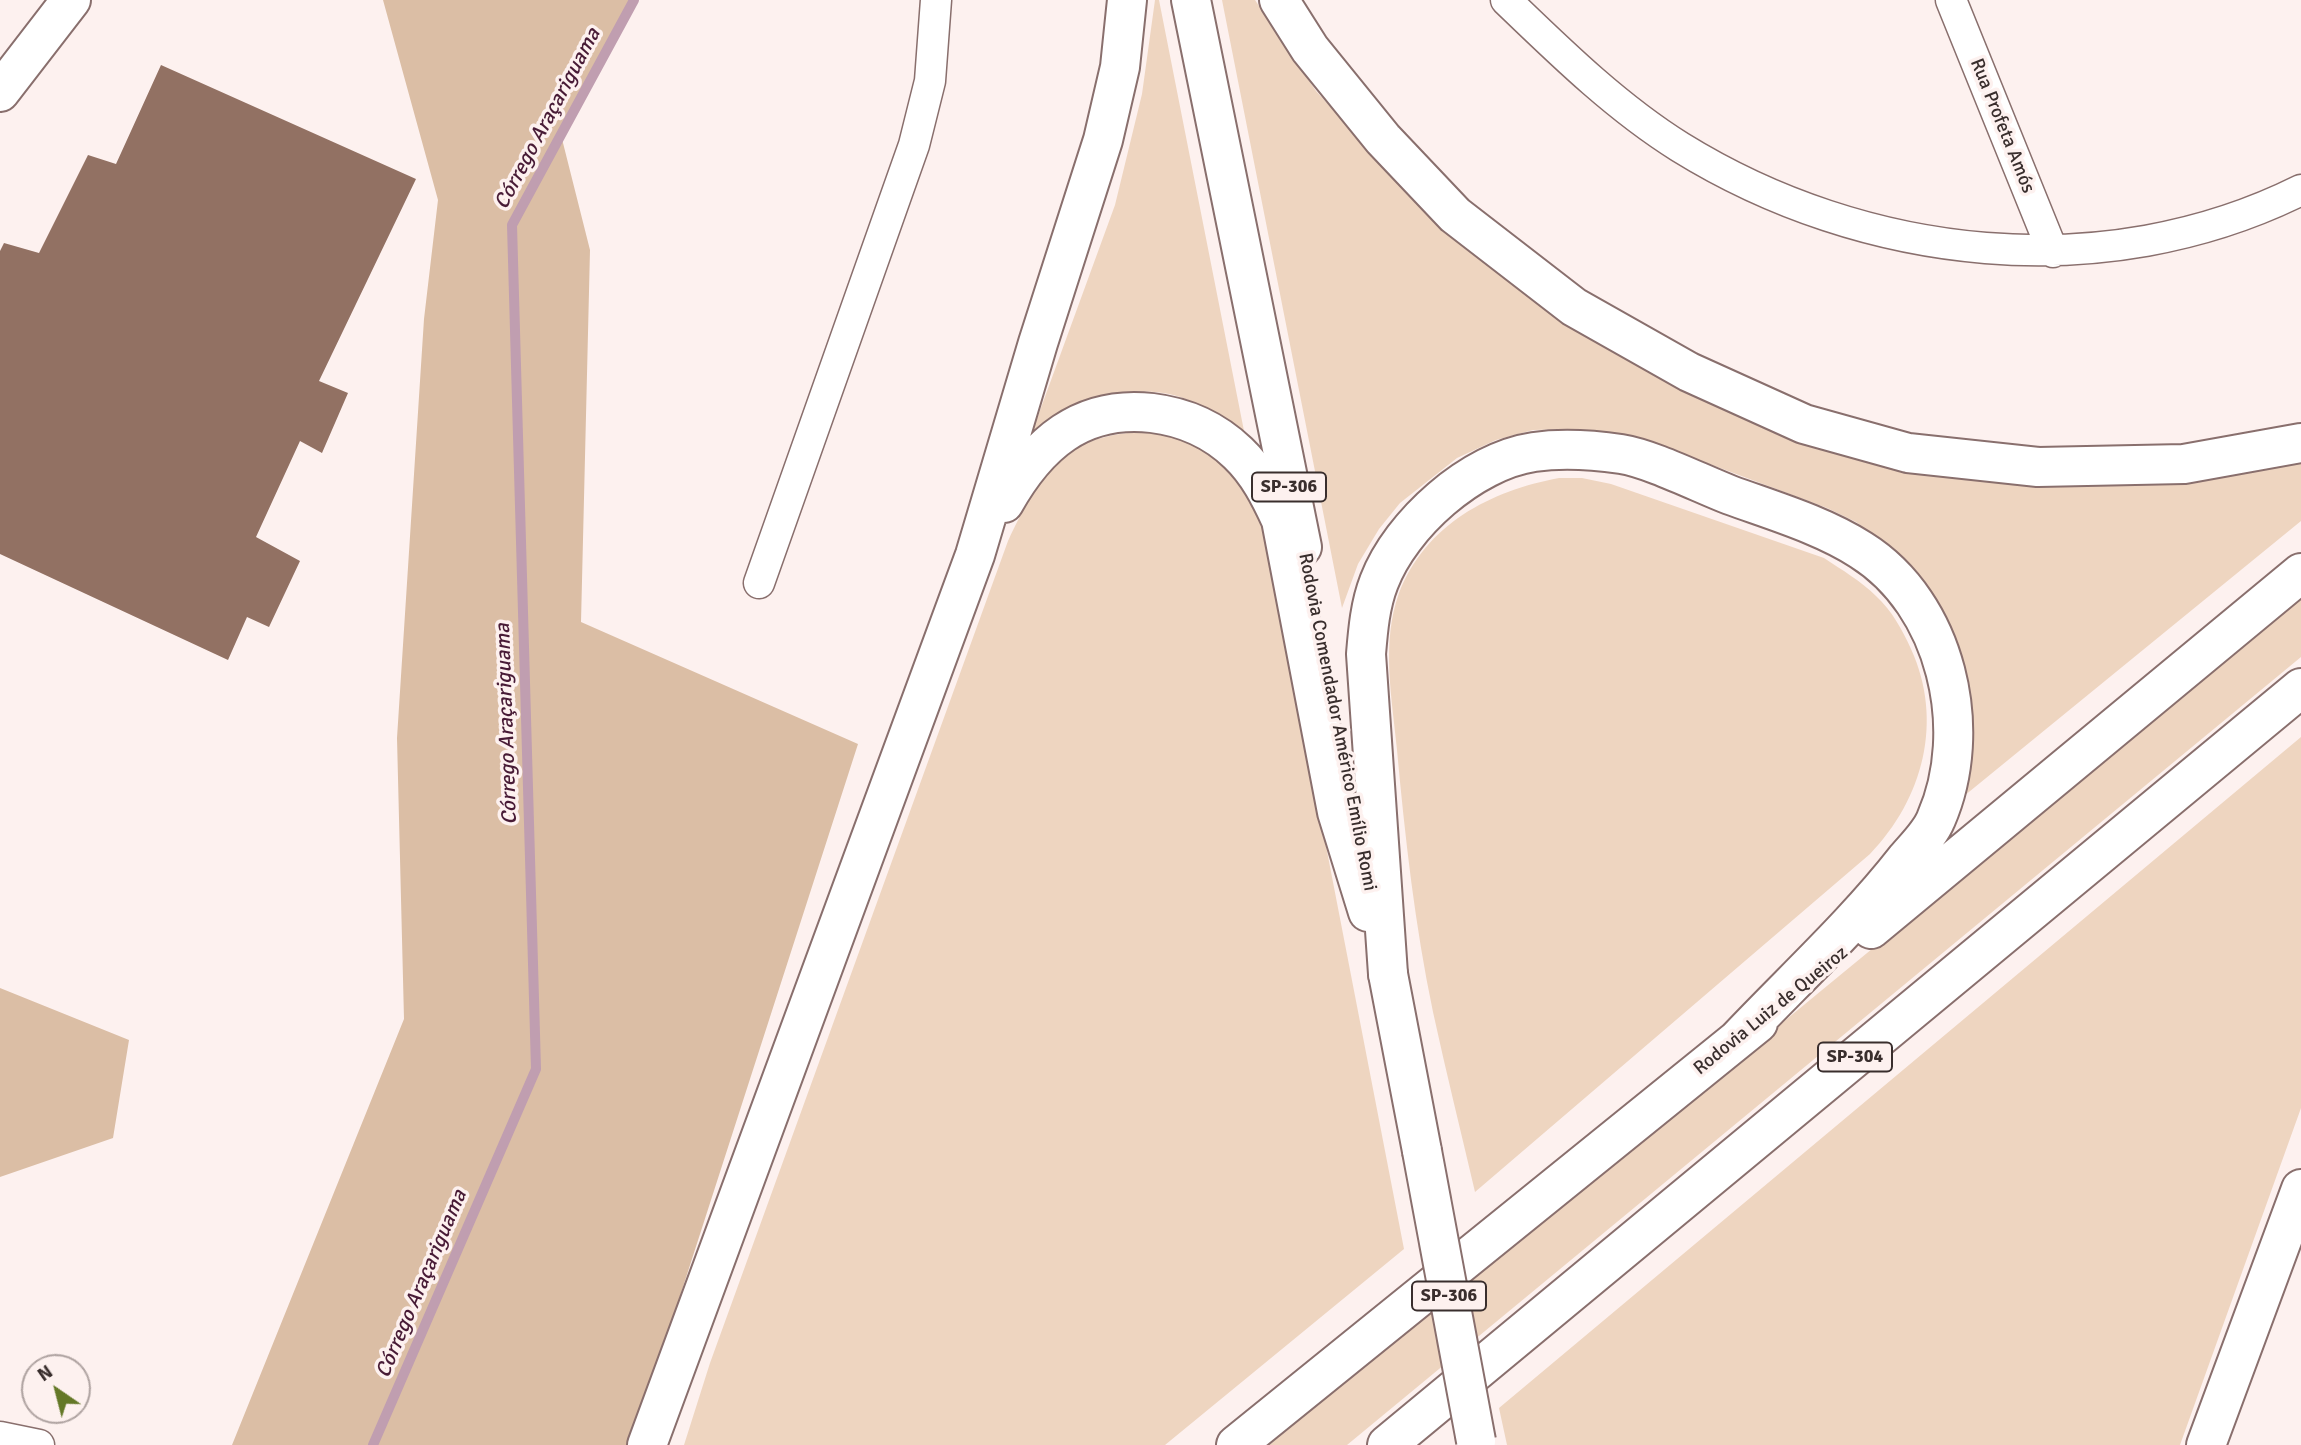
<!DOCTYPE html>
<html>
<head>
<meta charset="utf-8">
<style>
	body { margin:0 }
	#map { position:relative; width:2301px; height:1445px; overflow:hidden; background:#fdf1ef; font-family:Signika,sans-serif }
	canvas { display:block }
	.north { position:absolute; left:21px; top:1354px; width:70px; height:70px; box-sizing:border-box; background:#fdf1ef; border:2px solid #afa3a1; border-radius:50%; rotate:325deg; font-size:19px; font-weight:700; line-height:28px; text-align:center; color:#392e2d }
	.north::after { content:''; display:block; margin:auto; width:24px; height:32px; background:#647827; clip-path:polygon(50% 0,100% 100%,50% 72%,0 100%) }
</style>
</head>
<body>
<div id="map">
<canvas width="2301" height="1445"></canvas>
<div class="north">N</div>
</div>
<script>
const c = document.querySelector('canvas').getContext('2d');
c.lineJoin = 'round';
function fillPath(path, color) { c.fillStyle = color; c.fill(path, 'evenodd'); }
function strokePath(path, color, width, dash) { c.strokeStyle = color; c.lineWidth = width; c.lineCap = dash ? 'butt' : 'round'; c.setLineDash(dash || []); c.stroke(path); }
function write(font, color, halo, rows, align = 'center') {
  c.font = font + ' Signika,sans-serif'; c.lineWidth = 7; c.setLineDash([]); c.textBaseline = 'middle'; c.strokeStyle = halo; c.fillStyle = color; for (const [text, x, y, turn = 0] of rows) {
    c.save(); c.translate(x, y); c.rotate((+turn || 0) * Math.PI / 180); c.textAlign = isNaN(turn) ? turn : align; if (halo) c.strokeText(text, 0, 0); c.fillText(text, 0, 0); c.restore();
  }
}
fillPath(new Path2D(`
	M1155,0H1159L1245,436C1166,369 1114,385 1031,435L1115,205L1142,94Z
	M1222,0H1255L1316,91L1410,194L1867,459L2301,458V521L1964,796L1970,760L1913,573L1886,544L1856,522L1827,508L1656,444L1613,433L1571,429L1533,430L1496,440L1457,458L1400,503L1379,529L1358,564L1342,608Z
	M1150,431C1218,444 1241,476 1266,536L1404,1249L1165,1445H684L710,1363L1008,541C1043,468 1063,435 1150,431Z
	M1559,478H1582L1611,484L1824,558C1842,570 1861,581 1876,596C1892,611 1902,629 1911,649C1944,721 1923,799 1870,854L1475,1192C1461,1132 1446,1072 1433,1012C1415,926 1405,837 1397,750C1392,698 1381,643 1399,593C1426,524 1490,491 1559,478Z
	M2301,596V657L1347,1445H1269Z
	M2301,737V1108L2180,1445H1507L1499,1408Z`), '#eed5c0');
fillPath(new Path2D(`
	M383,0H634L561,135L590,250L581,622L858,744L632,1445H232L404,1019L397,738L424,319L438,200Z
	M0,988L129,1040L113,1138L0,1177Z`), '#dbbea5');
strokePath(new Path2D(`
	M373,1445L536,1069L512,225L634,0`), '#c09eb0', 10);
fillPath(new Path2D(`
	M161,65L416,179L319,381L348,393L322,453L300,441L256,537L300,561L269,627L247,617L228,660L0,554V251L4,243L39,253L88,155L116,164Z`), '#927163');
const minor = new Path2D(`
	M1506,0C1560,52 1616,107 1680,147C1864,261 2104,288 2301,190
	M1951,0L2053,252
	M759,583L914,145L930,81L936,0
	M0,1437L39,1445`);
const tertiary = new Path2D(`
	M0,92L71,0`);
const primary = new Path2D(`
	M1191,0L1302,547`);
const trunk = new Path2D(`
	M1388,974L1422,1151`);
const motorway = new Path2D(`
	M1279,0L1310,49L1383,139L1455,215L1574,307L1689,372L1804,424L1908,453L2038,467L2184,464L2301,443
	M1004,503C1037,444 1081,405 1152,413C1185,417 1214,430 1238,453C1258,472 1270,496 1281,520L1337,812L1368,912
	M1871,929L2301,573
	M1388,974L1366,654C1368,630 1370,605 1379,582C1401,524 1472,461 1534,452C1562,448 1593,450 1621,454C1652,459 1699,483 1730,495C1774,511 1822,525 1861,550C1947,604 1975,730 1936,819C1930,834 1916,847 1906,859C1856,923 1794,980 1738,1039
	M647,1445L975,555L1038,343L1103,140L1120,67L1127,0
	M1236,1445L1758,1023
	M1387,1445L2301,688
	M2206,1445L2301,1189`);
strokePath(minor, '#896f6d', 33);
strokePath(tertiary, '#896f6d', 42);
strokePath(primary, '#896f6d', 42);
strokePath(trunk, '#896f6d', 42);
strokePath(motorway, '#896f6d', 42);
strokePath(minor, '#fff', 30);
strokePath(tertiary, '#fff', 38);
strokePath(primary, '#fff', 38);
strokePath(trunk, '#fff', 38);
strokePath(motorway, '#fff', 38);
const trunkBridge = new Path2D(`
	M1422,1151L1476,1441`);
strokePath(trunkBridge, '#896f6d', 42, []);
strokePath(trunkBridge, '#fff', 38);
for (const [x, y, w] of [
	[1289,487,74],
	[1855,1057,74],
	[1449,1296,74]
]) { const box = new Path2D(); box.roundRect(x - w / 2, y - 14.5, w, 29, 5); c.fillStyle = '#fdf1ef'; c.fill(box); strokePath(box, '#392e2d', 2); }
write('bold 18px', '#392e2d', null, [
	["SP-306",1289,487],
	["SP-304",1855,1057],
	["SP-306",1449,1296]
]);
write('19px', '#392e2d', '#fdf1ef', [
	["Rua Profeta Amós",2002,126,68],
	["Rodovia Comendador Américo Emílio Romi",1337,722,79],
	["Rodovia Luiz de Queiroz",1771,1011,-39]
]);
write('italic 21px', '#481b36', '#fdf1ef', [
	["Córrego Araçariguama",548,119,-62],
	["Córrego Araçariguama",507,724,-92],
	["Córrego Araçariguama",422,1284,-67]
]);
</script>
</body>
</html>
